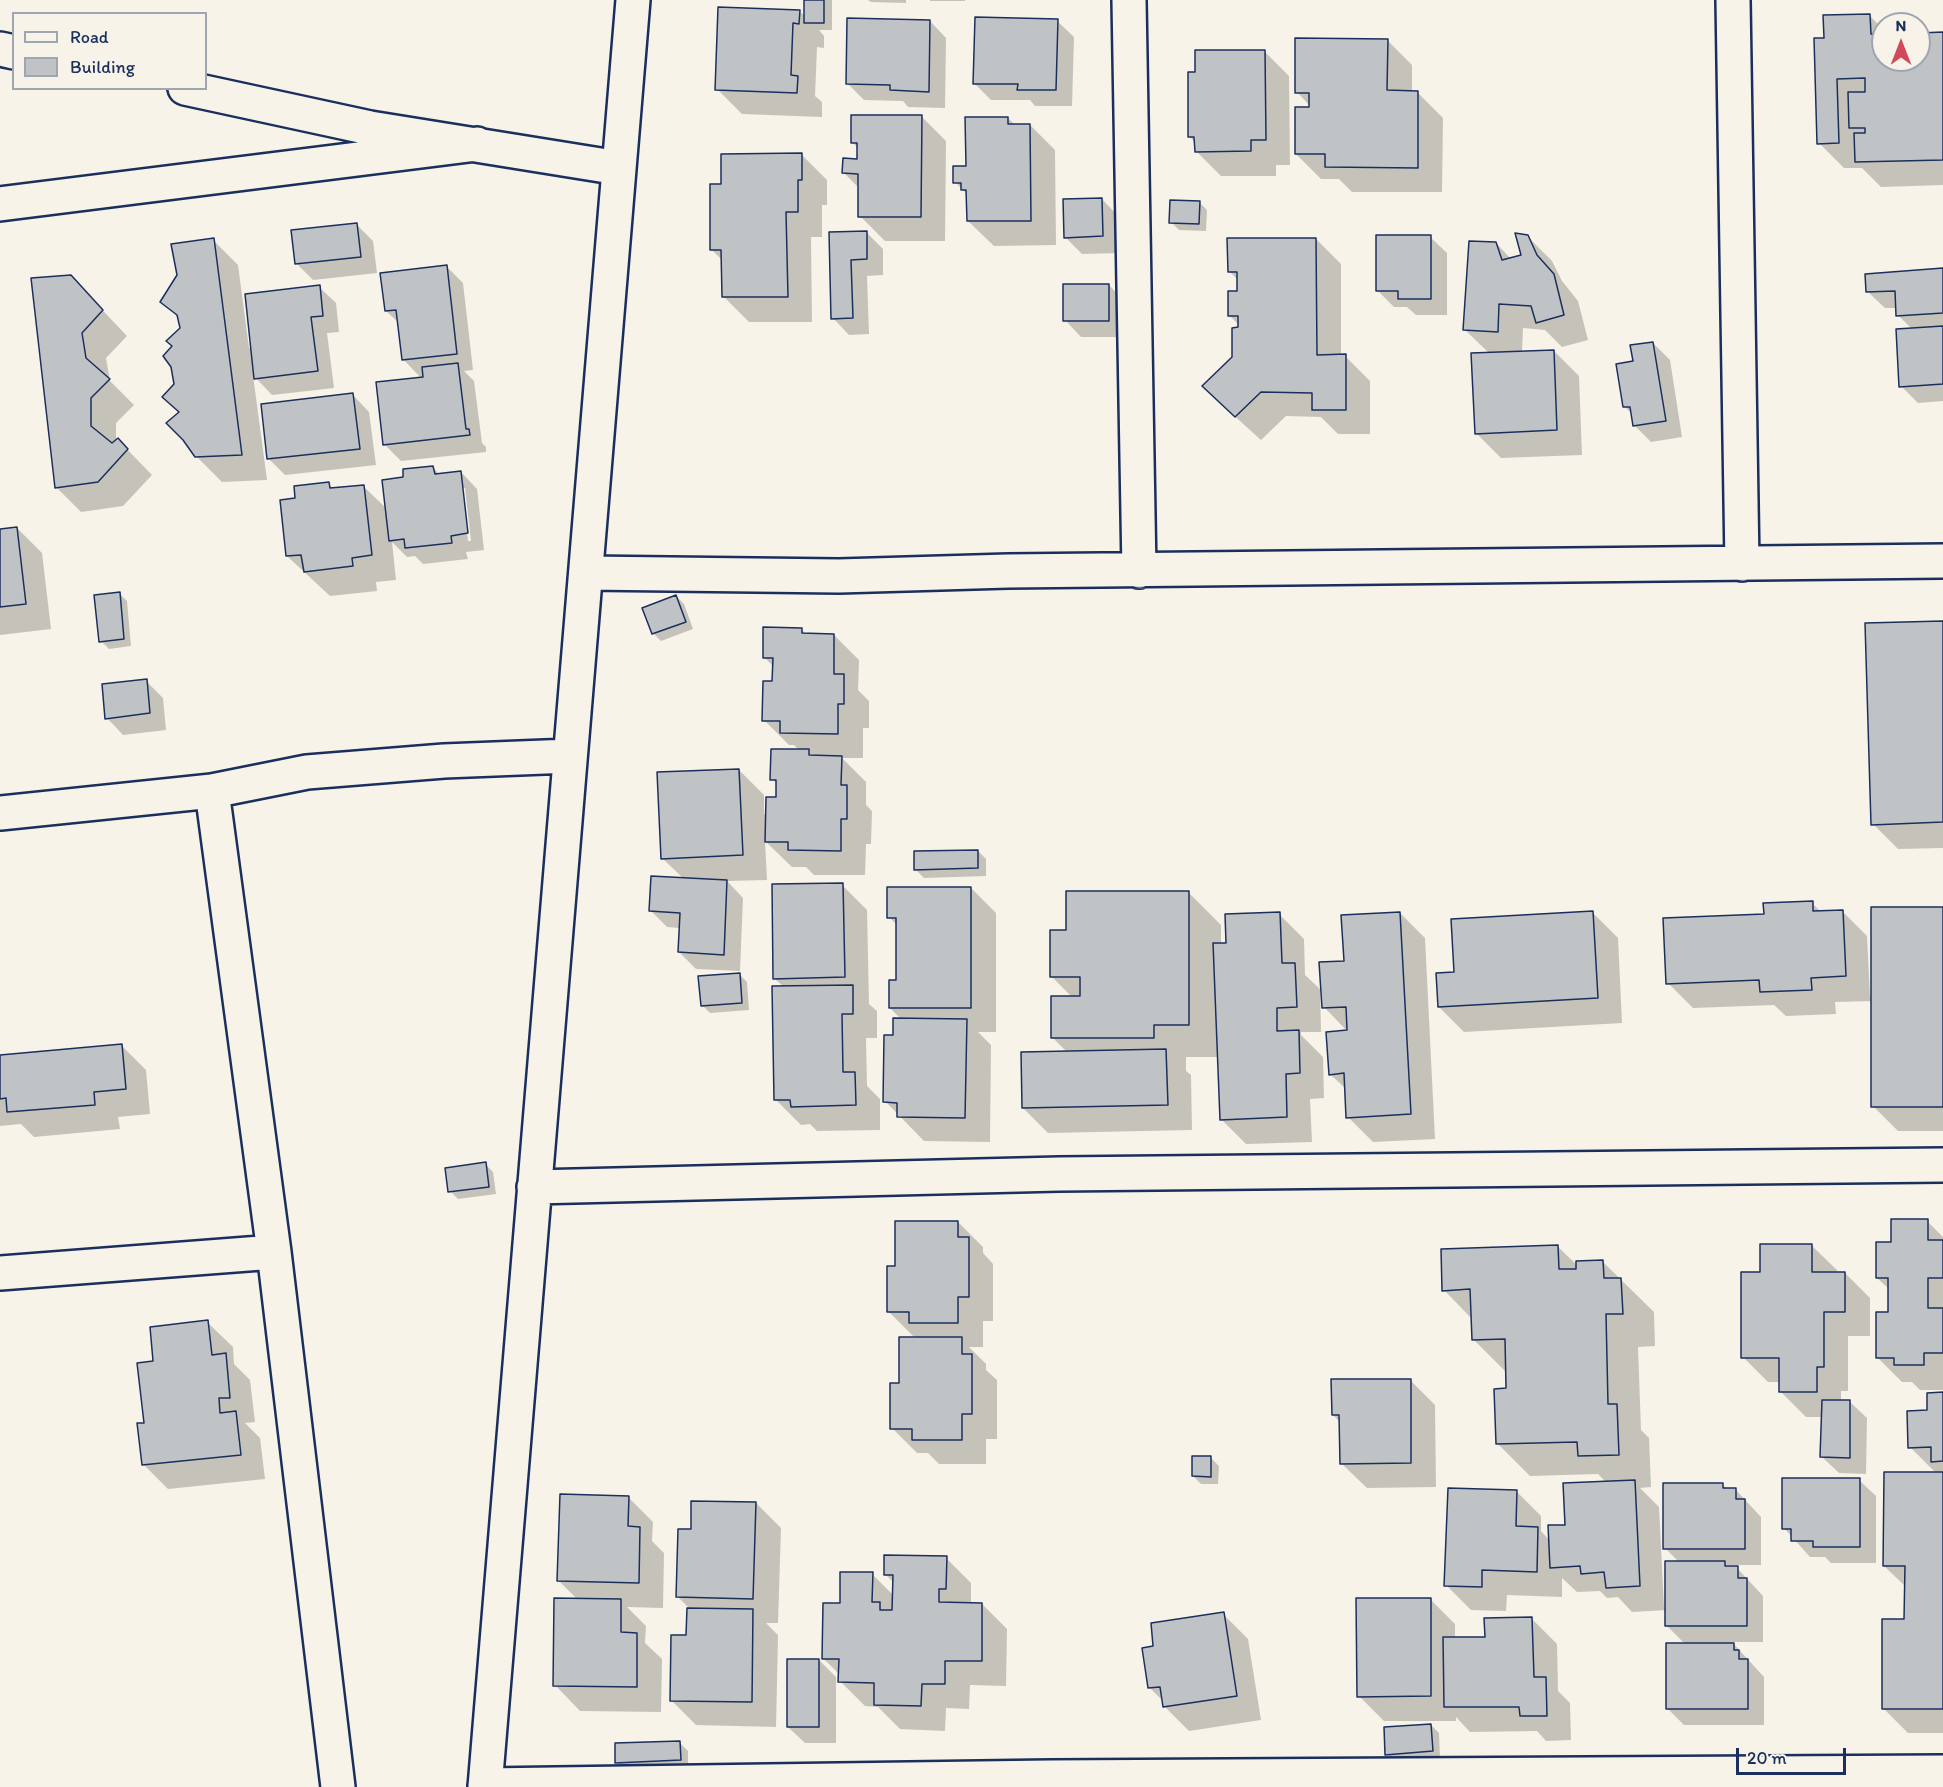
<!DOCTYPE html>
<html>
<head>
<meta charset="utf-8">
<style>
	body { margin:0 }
	#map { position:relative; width:1943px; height:1787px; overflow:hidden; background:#f7f3e8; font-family:Itim,sans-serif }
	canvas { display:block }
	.legend { position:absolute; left:12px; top:12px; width:195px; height:78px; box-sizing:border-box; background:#f7f3e8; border:2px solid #9fa5b1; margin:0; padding:8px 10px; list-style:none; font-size:18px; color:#1b2f5e }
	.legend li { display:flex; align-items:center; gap:12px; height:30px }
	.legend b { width:30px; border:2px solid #9fa5b1 }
	.north { position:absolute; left:1871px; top:12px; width:60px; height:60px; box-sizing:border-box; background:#f7f3e8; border:2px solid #9fa5b1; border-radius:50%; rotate:0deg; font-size:16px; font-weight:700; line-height:24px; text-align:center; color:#1b2f5e }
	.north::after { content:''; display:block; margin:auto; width:21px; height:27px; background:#d1495b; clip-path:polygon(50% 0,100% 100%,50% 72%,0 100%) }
	.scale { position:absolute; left:1736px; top:1748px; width:110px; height:27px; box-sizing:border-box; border:3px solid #1b2f5e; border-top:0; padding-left:8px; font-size:18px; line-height:21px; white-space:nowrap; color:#1b2f5e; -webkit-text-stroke:4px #f7f3e8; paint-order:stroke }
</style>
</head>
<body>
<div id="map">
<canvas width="1943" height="1787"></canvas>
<ul class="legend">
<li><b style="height:8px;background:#f7f3e8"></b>Road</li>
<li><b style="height:16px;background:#c0c3c5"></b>Building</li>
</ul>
<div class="north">N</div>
<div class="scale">20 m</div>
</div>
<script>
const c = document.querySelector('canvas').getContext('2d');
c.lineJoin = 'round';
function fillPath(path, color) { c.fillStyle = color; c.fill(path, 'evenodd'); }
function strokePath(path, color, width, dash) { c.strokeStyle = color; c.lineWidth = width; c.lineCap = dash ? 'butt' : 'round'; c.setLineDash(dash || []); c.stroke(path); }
fillPath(new Path2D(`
	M805,0H832V30H819L824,36V48L817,47L815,96L822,102V117L742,114L717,89L799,11L806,17Z
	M868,0H906V3L871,2Z
	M930,0H965V1H930Z
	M1869,15L1883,29V60H1919V35L1943,34V185L1881,187L1862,168H1844L1819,143L1825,39Z
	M930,21L946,38L945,108L908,107L903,101L864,100L848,84Z
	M1057,21L1074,37L1072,106H1035L1030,100H991L974,83Z
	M1387,40L1412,65V92L1418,93L1443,118L1442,192H1352L1339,179H1321L1296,154L1310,108V106L1297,92Z
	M1264,51L1289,76L1290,165H1276V176H1221L1196,151V143L1190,137L1197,74Z
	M921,116L946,141L945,241H885L860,216V189L844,173L858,160V148L852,142Z
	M1008,118L1015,125H1030L1055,150L1056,245L994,246L968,221V195L955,182Z
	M802,155L827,180V205H822V237H811L812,322H749L724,297L723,261L712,250L722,186Z
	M1102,199L1118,216L1119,253L1082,254L1065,237Z
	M1199,202L1207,210L1206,231L1179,230L1171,222Z
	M357,225L373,241L377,273L313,280L296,263Z
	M866,232L883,249V275L867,276L869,334L849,335L833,318L830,234Z
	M1527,236L1552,261L1562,281L1578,301L1588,340L1562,347L1545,330L1523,328L1522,352L1554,351L1579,376L1582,455L1501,458L1476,433L1489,353L1465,330L1496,243L1511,259L1523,256Z
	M1430,237L1447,253V315H1416L1407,307H1394L1377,290Z
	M1316,239L1341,264V356H1345L1370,381V434H1338L1321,417L1286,416L1261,440L1229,411L1233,358L1240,326L1229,315L1238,292V280L1229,271Z
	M213,240L238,265L249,348H252L319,287L336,303L339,332L327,333L334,388L272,395L253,375L267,480L222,482L196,456L180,413L173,347L181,329L180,319L162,302Z
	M447,267L463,283L473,370L464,371L474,381L482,443L486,447V452L401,461L384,444L422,379L403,359L399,323L386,311Z
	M1943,270V401L1918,403L1901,386L1912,329L1898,315L1897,308H1885L1868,292Z
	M71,277L127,336L106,358L110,381L134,405L116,423V442L118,440L152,475L123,506L81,512L56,487Z
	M1109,285L1125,302V337H1081L1065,320Z
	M1653,343L1670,360L1682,437L1651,442L1635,426L1633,415L1625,407L1634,362Z
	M353,395L369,412L376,465L285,475L268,458Z
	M433,468L440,475L461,472L477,489L484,550L466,552L468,559L423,564L415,556L407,557L392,542L396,580L376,582L377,591L330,596L287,556L296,499L328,484L334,489L363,486L387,509L405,479ZM462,488H465L471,541H468Z
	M17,528L42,553L51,629L0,635V530Z
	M119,593L127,601L131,646L109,649L101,641Z
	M676,596L684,604L693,629L661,641L653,633Z
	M1943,622V848L1898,849L1873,824Z
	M801,629L807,635H834L859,660L858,690L869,701V728H863V758H842L866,782V805L872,811L871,844H866L865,875H814L806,867H792L765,841L767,880L727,881L743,898L740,971L696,969L679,952L680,928L667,927L650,910L684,879L662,858L739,770L764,795V814H767L777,798L778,785L772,779L800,751L794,745H789L764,720L774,683V667L764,657Z
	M146,681L163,698L166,730L123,735L107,718Z
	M978,851L986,859V876L924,878L916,870Z
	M842,885L867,910L869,1004L877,1011V1038H866L867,1086L880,1099V1130L817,1131L810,1124L801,1125L776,1100L784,987L775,979Z
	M971,888L996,913V1032H978L991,1045L990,1142L924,1141L885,1101L894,1037L901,1019L890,1008L897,982V925L889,917Z
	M1188,892L1221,925V945H1228L1279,914L1304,939L1305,975L1320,989L1321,1032H1301V1035L1323,1057L1324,1098L1310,1099L1312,1142L1246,1144L1221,1119L1219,1057H1186V1071L1191,1075L1192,1130L1048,1133L1023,1108L1067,1052L1052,1037L1072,997L1052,977L1068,931Z
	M1812,903L1821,912L1842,911L1867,936L1870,997H1873L1943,908V1131H1898L1873,1106V1001L1835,1002L1836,1014L1786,1016L1774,1005L1693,1008L1668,983L1765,915Z
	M1400,913L1425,938L1435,1139L1373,1142L1348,1117L1347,1090L1330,1074L1348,1032L1324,1007L1345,962Z
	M1593,913L1618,938L1622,1023L1464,1032L1439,1007Z
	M739,974L747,982L749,1010L710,1013L702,1005Z
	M121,1045L146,1070L150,1114L118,1117L120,1129L34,1137L21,1124L0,1126V1056Z
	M485,1164L493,1172L496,1194L458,1199L450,1191Z
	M1927,1221L1943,1237V1390H1920L1912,1382H1902L1877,1357L1889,1313L1890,1290L1877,1278L1893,1244Z
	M958,1222L983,1247V1253L993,1264V1321H983V1347H969L986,1364V1370L997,1380V1439H986V1464H939L928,1453H917L892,1428L900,1385L916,1339L888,1311L896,1268Z
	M1811,1245L1837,1270V1273H1845L1870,1298V1336H1848V1391H1841V1401L1850,1402L1867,1418L1866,1474L1839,1473L1822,1457L1823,1417H1806L1781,1392V1382H1768L1743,1357L1762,1273Z
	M1558,1247L1578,1266L1603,1262L1654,1312L1655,1346L1638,1347L1641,1430L1649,1438L1651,1487L1640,1488L1659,1507L1664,1607H1667L1680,1563L1665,1548L1722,1484L1727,1489H1735L1761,1517V1565H1726L1729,1568H1737L1763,1596V1642H1732L1764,1677V1725H1684L1668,1709L1685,1644L1667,1626V1610L1632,1612L1618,1597L1607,1598L1600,1591L1577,1592L1562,1578V1597L1507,1595L1506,1611L1471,1610L1446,1585L1516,1491L1541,1516V1531L1550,1541L1607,1483L1598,1474L1530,1476L1497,1443L1507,1389L1506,1372L1473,1339L1472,1319L1444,1290Z
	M207,1322L233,1347L234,1364L250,1380L255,1422L245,1423L260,1438L265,1479L168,1489L143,1464L155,1363Z
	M1410,1380L1435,1405L1436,1487L1367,1488L1341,1463V1423L1333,1415Z
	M1943,1394V1733H1908L1883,1708L1906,1621V1587L1884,1566L1937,1474L1910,1447L1929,1412Z
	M1211,1458L1219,1466L1218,1484H1201L1193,1476Z
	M1859,1480L1876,1496V1563H1831L1825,1557H1810L1784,1528Z
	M628,1497L653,1522L652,1541L664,1553L663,1608L627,1607L646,1626L645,1643L662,1659L661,1712L580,1711L555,1685L578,1600L559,1581Z
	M756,1503L781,1528L778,1623H766L778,1635L776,1727L696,1725L671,1700L688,1636V1607L678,1597L692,1531Z
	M946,1558L971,1583V1604H982L1007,1629L1006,1686L970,1685L969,1709L946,1708L945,1731L900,1729L878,1707L865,1706L840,1681V1675L823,1658L841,1604L872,1574L894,1596V1583L886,1575Z
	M1430,1599L1455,1624V1639L1486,1638L1532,1619L1557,1644L1558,1691L1570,1703L1571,1740L1546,1741L1537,1731L1470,1732L1456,1717V1721H1384L1359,1696Z
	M1223,1614L1248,1639L1261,1720L1189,1731L1164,1706V1702L1150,1688L1155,1647Z
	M819,1660L836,1677V1743H805L788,1727Z
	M1431,1725L1439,1733L1440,1759L1395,1762L1387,1754Z
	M680,1743L688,1751V1768L625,1770L617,1762Z`), '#0003');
const building = new Path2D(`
	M804,0H824V23H804Z
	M718,7L800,10L799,24L793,23L791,75L798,76L797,93L715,90Z
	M1870,14L1871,34H1883V60H1919V33L1943,32V160L1855,162L1854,133H1865V128H1849L1848,92H1865V78L1837,79L1839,143L1817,144L1814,38H1824L1823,15Z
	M975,17L1058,19L1056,90H1017L1018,84H973Z
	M847,18L930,20L929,92L890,90V85L846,84Z
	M1295,38L1388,39L1387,90L1418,91V168L1325,167V154H1295V107H1309V93H1295Z
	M1195,50H1265L1266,140H1251V151L1195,152L1194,137H1188V72H1195Z
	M851,115H922L921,217H858V174L842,173L843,158L857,159V143H851Z
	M965,117H1008V124H1030L1031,221H967L966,190H961V183H953V166H966Z
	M802,153V180H798V212H786L788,297H722L721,250H710V184H721V154Z
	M1102,198L1103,236L1064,238L1063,199Z
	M1170,200L1200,201L1199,224L1169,223Z
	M357,223L361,257L295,264L291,230Z
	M867,231V259L851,260L853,318L831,319L829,232Z
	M1515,233L1528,235L1537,255L1554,274L1564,315L1536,323L1531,306L1499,304L1498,332L1463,330L1469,241L1496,242L1502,260L1521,255Z
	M1376,235H1431V299H1398V291H1376Z
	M214,238L242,455L195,457L183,440L166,423L179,412L162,397L174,384L171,367L163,356L172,346L166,341L180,328L177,315L160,302L177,275L171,244Z
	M1227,238H1316L1317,355L1346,354V410H1312V393L1261,392L1235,417L1202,386L1232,357V328L1238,327V316H1228V291H1237V272H1228Z
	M447,265L457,354L402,360L396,310L385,311L380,273Z
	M1943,268V313L1896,316L1895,291L1866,292L1865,274Z
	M71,275L103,310L82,333L86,358L110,379L91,398V426L112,443L118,438L128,449L98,482L55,488L31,278Z
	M1063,284H1109V321H1063Z
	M320,285L323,316L311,317L318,371L254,379L245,294Z
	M1943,326V384L1899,387L1896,329Z
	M1653,342L1666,421L1633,426L1630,407H1623L1616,364L1633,361L1630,345Z
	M1554,350L1557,430L1475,434L1471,353Z
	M458,363L466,429H469L470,435L383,445L376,382L423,377L422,367Z
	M353,393L360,449L267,459L261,404Z
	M433,466L435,474L461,471L468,533L451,536L452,543L405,548L404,539L389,541L382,480L403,477V469Z
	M329,482L330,488L364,485L372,555L352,558L353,566L304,572L301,555L286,556L280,500L295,498L294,486Z
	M17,527L26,604L0,607V529Z
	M120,592L124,639L99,642L94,595Z
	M676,595L686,622L652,634L642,608Z
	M1943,621V822L1871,825L1865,623Z
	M763,627L802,628V633L834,634V674H844V704H838V734L780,733V721H762L763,681H772L773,658H763Z
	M147,679L150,713L105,719L102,684Z
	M771,749H809V755L842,756L841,785H847V819H841V851L788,850V842H765L766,797H776V780H770Z
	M739,769L743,855L661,859L657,772Z
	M978,850V868L914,870V851Z
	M651,876L727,880L724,955L678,952L680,913L649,911Z
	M843,883L845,977L773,979L772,884Z
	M887,887H971V1008H889V980H896V918H887Z
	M1066,891H1189V1025H1154V1038H1051V996H1080V977H1050V930H1066Z
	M1813,901V911L1843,910L1846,976L1811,978L1812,990L1760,992L1759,980L1666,984L1663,918L1764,914L1763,903Z
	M1871,907H1943V1107H1871Z
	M1593,911L1598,998L1438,1007L1436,973L1454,972L1451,919Z
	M1280,912L1282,963H1295L1297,1007L1277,1008V1031L1299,1030L1300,1073L1286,1074L1287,1117L1220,1120L1213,943H1226L1225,914Z
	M1400,912L1411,1114L1346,1118L1344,1073L1329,1075L1326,1032L1347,1030L1346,1007L1322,1008L1319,962L1344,961L1341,915Z
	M740,973L742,1003L701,1006L698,976Z
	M853,985V1014H842L843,1072H855L856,1105L791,1107L790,1100H774L772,986Z
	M893,1018L967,1019L965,1118L897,1117V1103L883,1102L884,1035H893Z
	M122,1044L126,1089L94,1092L95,1105L7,1112L6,1098L0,1099V1055Z
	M1166,1049L1168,1105L1022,1108L1021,1052Z
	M486,1162L489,1187L448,1192L445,1168Z
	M1891,1219H1928V1240H1943V1278H1928V1308H1943V1353H1924V1365H1894V1358H1876V1312H1888V1278H1876V1242H1891Z
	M895,1221H958V1237H969V1297H958V1323H909V1312H887V1266H895Z
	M1760,1244H1812V1272H1845V1312H1824V1367H1817V1392H1779V1358H1741V1272H1760Z
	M1558,1245L1559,1269H1576V1261L1603,1260L1604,1278H1621L1623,1314H1606L1608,1404H1617L1619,1455L1578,1456L1577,1442L1496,1444L1494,1389L1506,1388L1505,1339L1472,1340L1470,1289L1442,1291L1441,1249Z
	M208,1320L212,1355L226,1353L230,1398H219L220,1413L236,1411L241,1455L142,1465L137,1423H144L137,1363L153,1361L150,1327Z
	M899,1337H962V1354H972V1414H962V1440H912V1429H890V1383H899Z
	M1331,1379H1411V1463L1340,1464L1339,1415H1332Z
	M1943,1392V1461L1931,1462V1447L1908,1448L1907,1411L1927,1410V1393Z
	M1822,1400H1850V1458L1820,1457Z
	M1192,1456H1211V1477L1192,1476Z
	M1884,1472H1943V1709H1882V1619H1904L1905,1566H1883Z
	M1782,1478H1860V1547H1813V1541H1791V1529H1782Z
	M1635,1480L1640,1586L1606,1588L1604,1572L1581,1574L1580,1566L1550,1568L1548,1525H1565L1563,1483Z
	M1663,1483H1723V1488H1736V1499H1745V1549H1663Z
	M1448,1488L1517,1490L1516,1526L1538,1527L1537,1572L1482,1570V1587L1444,1586Z
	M560,1494L629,1496L628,1526L640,1527L639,1583L557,1581Z
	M691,1501L756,1502L753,1599L676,1597L678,1529H691Z
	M884,1555L947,1556L946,1589H939V1602L982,1603V1661H945V1684H922L921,1706L874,1705V1683L838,1682L839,1659H822L823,1603H840V1572H873L872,1602H880V1610H892L893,1575H884Z
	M1665,1561H1725V1566H1738V1578H1747V1626H1665Z
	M554,1598L621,1599V1632L637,1633V1687L553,1686Z
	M1356,1598H1431V1696L1357,1697Z
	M687,1608L753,1609L752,1702L670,1701L671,1635H686Z
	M1224,1612L1237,1696L1163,1707L1160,1687L1148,1688L1142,1648L1153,1646L1151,1623Z
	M1532,1617L1534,1677H1546L1547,1716H1520L1519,1707H1444L1443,1637H1485L1484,1618Z
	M1666,1643H1734V1650H1739V1659H1748V1709H1666Z
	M787,1659H819V1727H787Z
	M1431,1724L1433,1751L1385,1755L1384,1727Z
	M680,1741L681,1760L615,1763V1743Z`);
fillPath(building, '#c0c3c5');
strokePath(building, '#1b2f5e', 1.5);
const minor = new Path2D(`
	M1129,0L1139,571
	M1733,0L1742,564
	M0,49L14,52
	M185,88L370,128L619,168
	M0,204L477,144
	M586,573L839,576L1008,571L1943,561
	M212,791L274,1252L338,1787
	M0,813L212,791L307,772L444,761L570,756
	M534,1187L1059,1174L1943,1165
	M0,1273L274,1252
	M485,1785L1050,1777L1943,1772
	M485,1787L633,0`);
strokePath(minor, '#1b2f5e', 38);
strokePath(minor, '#f7f3e8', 33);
</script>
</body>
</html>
